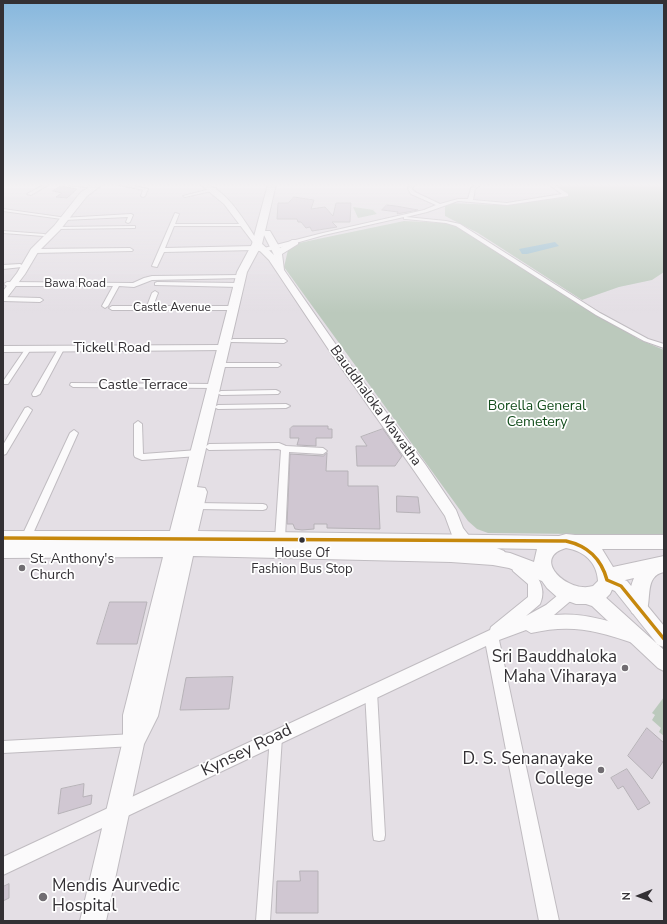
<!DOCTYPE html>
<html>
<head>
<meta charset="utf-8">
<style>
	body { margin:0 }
	#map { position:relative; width:667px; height:924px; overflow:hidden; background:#e4dfe5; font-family:"Nunito Sans",sans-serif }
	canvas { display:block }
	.frame { position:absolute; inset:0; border:4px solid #333034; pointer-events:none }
	.north { position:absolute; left:619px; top:876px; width:40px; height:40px; -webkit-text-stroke:3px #fff; paint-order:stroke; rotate:269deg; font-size:11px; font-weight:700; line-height:16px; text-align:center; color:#333034 }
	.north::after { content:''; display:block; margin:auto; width:14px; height:18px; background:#333034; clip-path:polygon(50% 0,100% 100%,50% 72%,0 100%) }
</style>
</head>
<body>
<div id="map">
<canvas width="667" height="924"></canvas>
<div class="frame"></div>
<div class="north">N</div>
</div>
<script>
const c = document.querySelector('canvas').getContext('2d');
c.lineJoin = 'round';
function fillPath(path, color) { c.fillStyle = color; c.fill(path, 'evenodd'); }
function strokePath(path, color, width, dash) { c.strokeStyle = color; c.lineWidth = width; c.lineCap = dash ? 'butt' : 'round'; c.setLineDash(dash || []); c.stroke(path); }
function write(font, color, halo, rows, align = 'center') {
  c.font = font + ' "Nunito Sans",sans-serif'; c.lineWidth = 3.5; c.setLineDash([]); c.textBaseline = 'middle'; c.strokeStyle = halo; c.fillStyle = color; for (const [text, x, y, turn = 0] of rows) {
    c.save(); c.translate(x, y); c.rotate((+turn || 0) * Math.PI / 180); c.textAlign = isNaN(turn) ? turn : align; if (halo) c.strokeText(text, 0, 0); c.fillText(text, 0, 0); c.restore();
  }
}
fillPath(new Path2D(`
	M555,184H664V272L652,280L619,287L582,300L478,233L445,216V206L450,203L501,205L568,194Z
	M353,207L375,210H373L377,214L358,218Z
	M404,221L449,223L465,229L638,339L664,350V535L488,533L477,529L468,521L284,267L288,250L294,244Z
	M664,697V736L659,732L661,728L652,720L655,715L652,713Z`), '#bbc9bc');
fillPath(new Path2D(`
	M555,242L559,246L527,254H522L519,249Z`), '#93bbcc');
const building = new Path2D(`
	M61,186L77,189L67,198L56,197L62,193L53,191Z
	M294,197L314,200L311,209L325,207L333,216L336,203H351L350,222H332L337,227L312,231L310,227L306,228L301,222H298L297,219H277L278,203H288Z
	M387,205L396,206L418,210L397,214L398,212L382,210Z
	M293,426H328V429H332V438H316V446L297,445L299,438H290V429Z
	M383,429L402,456L395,466H357L356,446H367L361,437Z
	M327,453L326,471H348V486H378L380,529L327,528V524H314V529L302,530L295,529L293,524H287L290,454L323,456Z
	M397,496L418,497L420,513L397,512Z
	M110,602H147L137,644H97Z
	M233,677L229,709L180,710L186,678Z
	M647,728L664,743V760L652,779L628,756Z
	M627,769L650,803L638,810L623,786L618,789L611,778Z
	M84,784L83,797L92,795L91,804L58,814L61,789Z
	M300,871H318V913H276L277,881H300Z
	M9,884V898L3,901V887Z`);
fillPath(building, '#d0c7d2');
strokePath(building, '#b6b2b7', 1);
const street = new Path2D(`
	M45,184H50L31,195L27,194Z
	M68,184H79L95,187L93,188L70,185Z
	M116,184H125L148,189L145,196L143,197L141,196L143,190Z
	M410,184H414L412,189L415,192L440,204L458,199H468L471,188L477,184H482L475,189L473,200L507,203L562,194L548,184H553L568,194V196L507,205L458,201L427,212L406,217L446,221L460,224L600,313L648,339L664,344V348L644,341L596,315L456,226L446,223L406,219H404V217L324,235L264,252L255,250L164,252L157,267L152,266L175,213L179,214L175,224H243L245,225L243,226H174L165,248L255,246L264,248L323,233L424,210L436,205L411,194L408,189Z
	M214,188H216V190L185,197L183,196Z
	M3,209L60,217L62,218L131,214L133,215L130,222L128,223L126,222L128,217L64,220L62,219L3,211Z
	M135,226V228H133L57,229L55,228L57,227Z
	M3,231L44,234L46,235L44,236L3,233Z
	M130,248L133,250L132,251L34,253L31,251L34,249Z
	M20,264L22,265V267L3,269V265Z
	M241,275L243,276V278L152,280L134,287L119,286L108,306L105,308L102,306L113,286H7L4,284L7,282L133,283L144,278L152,276Z
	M157,282L239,283L242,285L239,287L155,285V283Z
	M155,291L158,293L153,306H233L236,308L233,310H112L109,308L112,306H147L152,293Z
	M3,297L40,298L43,300L40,302L3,301Z
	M233,339H284L287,341L284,343L231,342V340Z
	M28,347L31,349L8,384H4V380L26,348Z
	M61,347L64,349L40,394L36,396H33L32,394L58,349Z
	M225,363H278L281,365L278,367H225Z
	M71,383L214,384L217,386L214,388L73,387L70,385Z
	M276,390L280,392L278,394L221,395L217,393L221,391Z
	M286,404L290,406L286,408L218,409L214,407L218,405Z
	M28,407L32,410L6,454L3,455V445L25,408Z
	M138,421L142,424L143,454L198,450L202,453L198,456L142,460L135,457L134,455V424Z
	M74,430L78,433L31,538L29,541L26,542L23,541L21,538L70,433Z
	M279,443L286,446L323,448L327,451L323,454L289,452L285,539L283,542L280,543L277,542L275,539L281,450L278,449L209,450L205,447L209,444Z
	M196,503L263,504L266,505L267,507L266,509L263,510L196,509L193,508L192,506L193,504Z
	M371,686L375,688L377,692L385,835L384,840L379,841L374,840L373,835L365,692L367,688Z
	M276,731L280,733L282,737L270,921H256L270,737L272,733Z
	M134,734L138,736L140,740L138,744L134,746L3,753V741Z`);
const secondary = new Path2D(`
	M200,184C224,183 247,225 259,243V245H255L224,204Z
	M222,345L226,348L225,350L3,352V346Z
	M518,561C535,568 548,587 540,604L526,616L546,605L564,590L569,588L574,590L576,594L574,598L554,615C582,612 612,621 638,631L640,636L638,641L633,643C596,630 570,624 531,633L526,630L499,640L559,921H539L486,646L3,875V857L490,630L491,627L528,597V584L513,571L512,567L513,563Z`);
const primary = new Path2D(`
	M95,184H103L87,196L60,230L38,252L25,274L6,299L3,300V291L17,273L31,249L54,226L81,192Z
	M264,231H270L280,248L292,240H298V244L282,254L284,270L341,352L425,464L456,510L463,528L470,537L504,551L507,556L504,561L499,563L460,545L452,535L445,516L415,472L333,356L269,260L253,244L254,242H260L274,255L263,233Z
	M607,573L627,581L664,626V647L658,645L615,591L602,585L599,580L602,575Z
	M586,590L603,595L664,650V671L658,668L592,606L580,602L578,597L580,592Z`);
const highway = new Path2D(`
	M268,184H276L262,244L247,272L197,487L205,488L207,492L198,531L559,536L566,534L575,535H664V549H602L613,567L664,556V572C644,576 652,599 646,613L639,616L632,613C628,602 629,589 634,578L621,581L614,585L610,594L605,599L589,604H576L557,597L547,588L542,581L509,568L493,565L451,562L193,556L158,716L144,744L106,921H80L123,740V715L163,557L3,558V531H170L237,272L252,244ZM479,548L537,549L534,562L510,553ZM566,548C584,551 597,562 598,581L593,586C568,594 530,558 566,548Z`);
strokePath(street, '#c0bcc1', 2);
strokePath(secondary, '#c0bcc1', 2);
strokePath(primary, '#c0bcc1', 2);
strokePath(highway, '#c0bcc1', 2);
fillPath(street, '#fbfafb');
fillPath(secondary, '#fbfafb');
fillPath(primary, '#fbfafb');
fillPath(highway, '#fbfafb');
strokePath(new Path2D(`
	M3,538L566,541C588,546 601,558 607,580L621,586L664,639`), '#c6880d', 3.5);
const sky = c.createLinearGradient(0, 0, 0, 313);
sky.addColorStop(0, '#86b7dd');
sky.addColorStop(0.59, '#f3f1f3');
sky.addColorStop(1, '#f3f1f300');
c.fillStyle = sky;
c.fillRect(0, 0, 667, 313);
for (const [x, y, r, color] of [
	[302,540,3.5,"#333034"],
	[22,568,4,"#716d72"],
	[625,668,4,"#716d72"],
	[601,770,4,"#716d72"],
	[43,897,5,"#716d72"]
]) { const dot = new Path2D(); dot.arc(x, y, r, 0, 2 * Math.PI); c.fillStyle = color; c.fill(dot); strokePath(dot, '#fff', 1.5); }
write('12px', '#333034', '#fff', [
	["Bawa Road",75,284],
	["Castle Avenue",172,308]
]);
write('13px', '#333034', '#fff', [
	["House Of",302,554],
	["Fashion Bus Stop",302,570]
]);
write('14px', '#333034', '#fff', [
	["Tickell Road",112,349],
	["Castle Terrace",143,386],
	["Bauddhaloka Mawatha",375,406,54]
]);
write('14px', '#134d1c', '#fff', [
	["Borella General",537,407],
	["Cemetery",537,423]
]);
write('14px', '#333034', '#fff', [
	["St. Anthony's",30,560],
	["Church",30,576]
], 'left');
write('17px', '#333034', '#fff', [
	["Sri Bauddhaloka",617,658],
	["Maha Viharaya",617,678],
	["D. S. Senanayake",593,760],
	["College",593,780],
	["Mendis Aurvedic",52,887,"left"],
	["Hospital",52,907,"left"]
], 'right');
write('17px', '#333034', '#fff', [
	["Kynsey Road",247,751,-26]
]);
</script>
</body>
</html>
